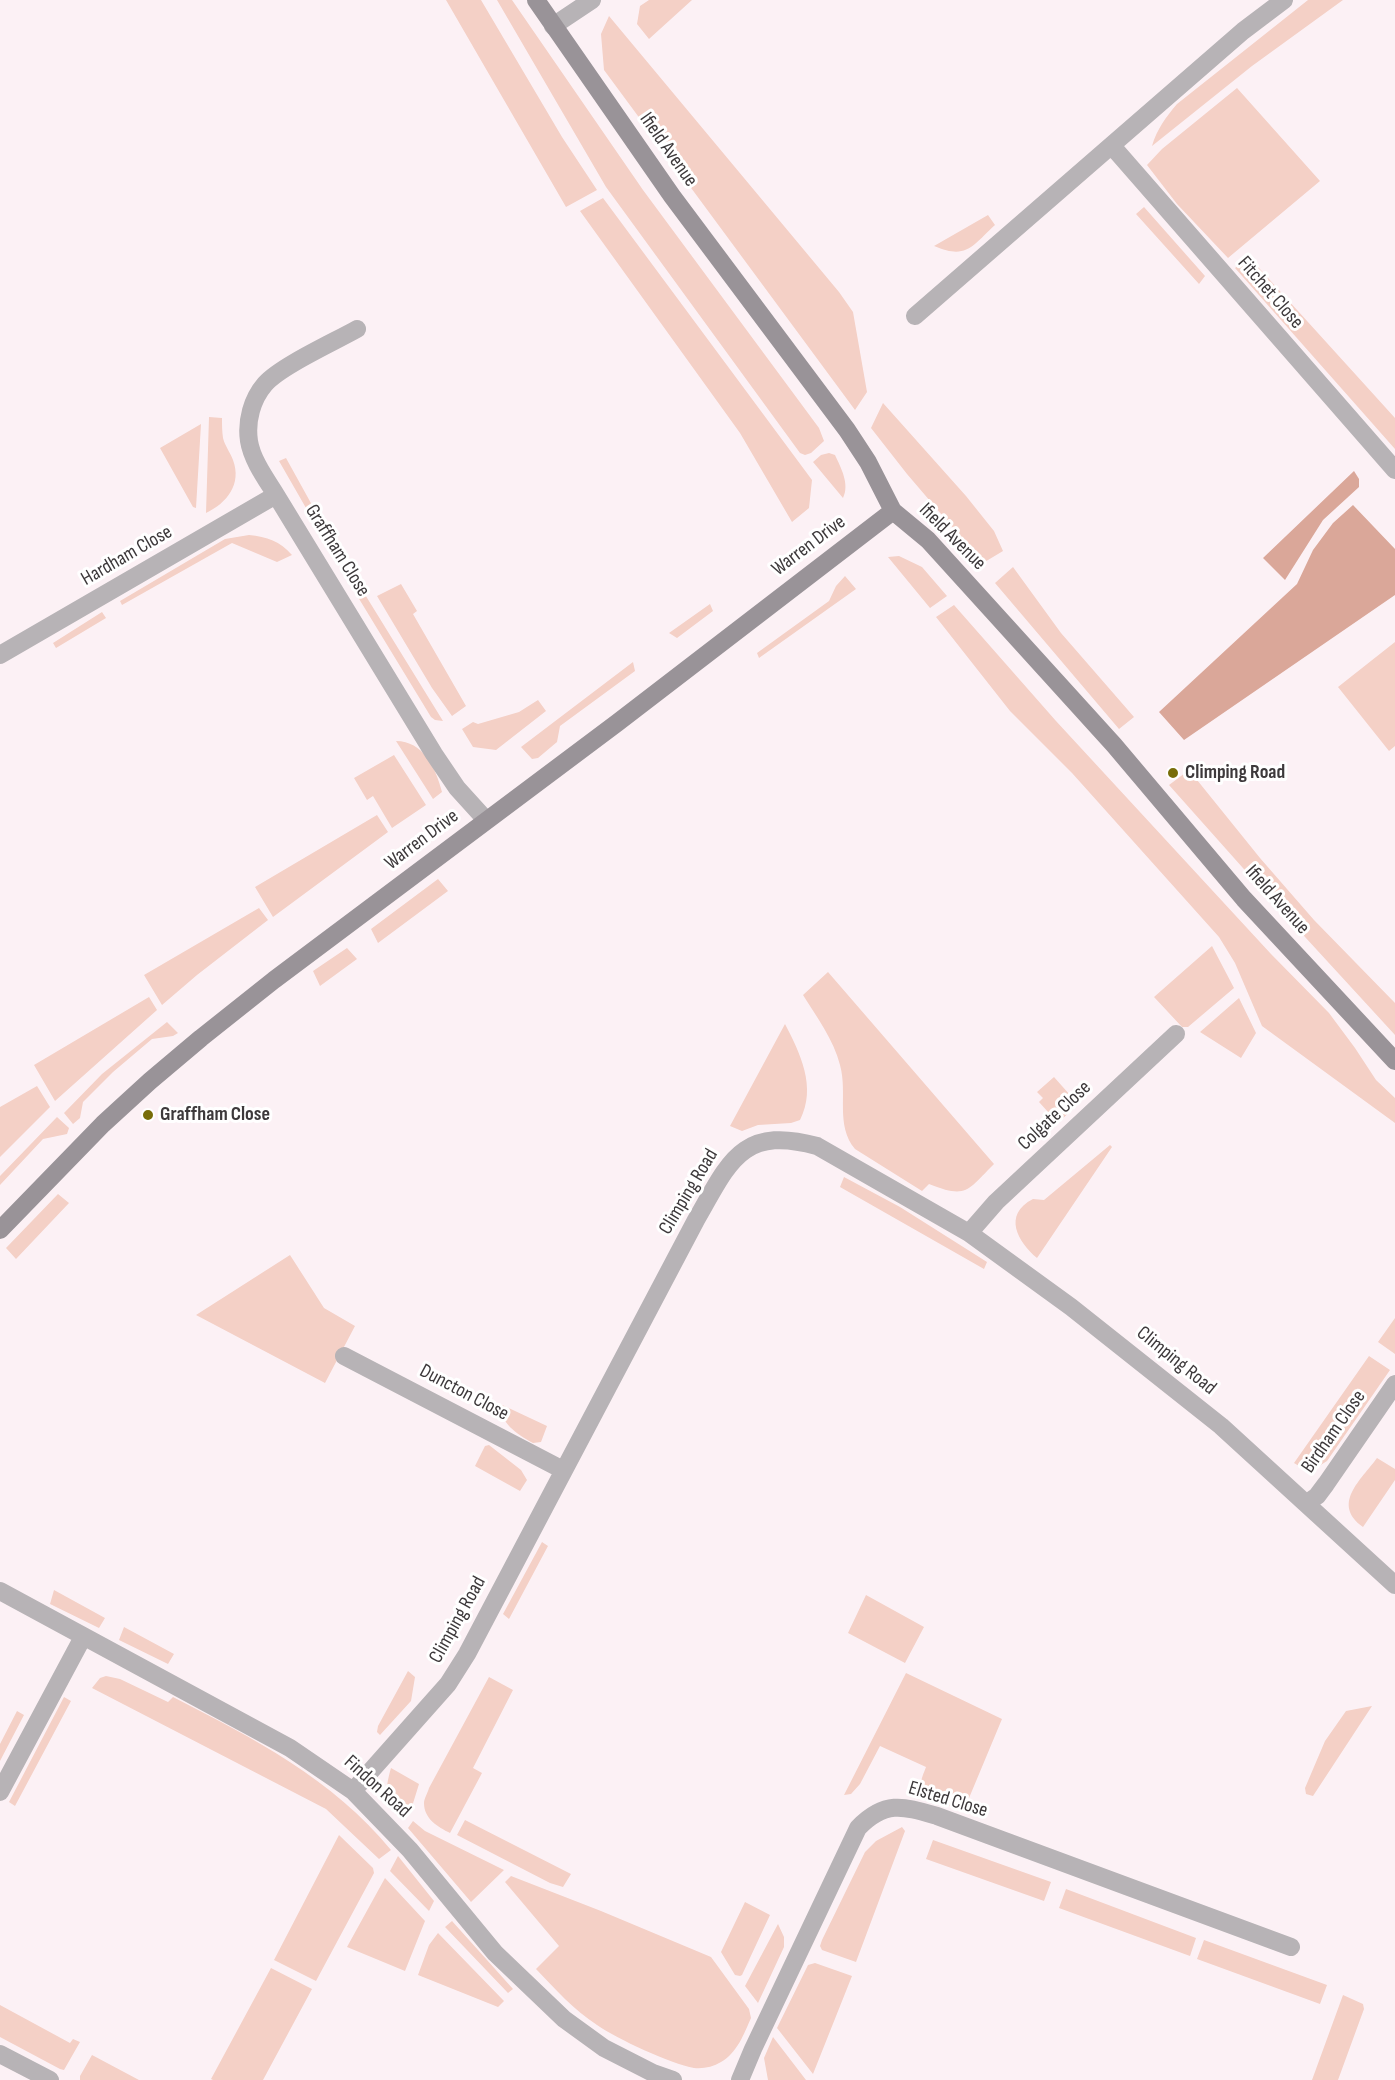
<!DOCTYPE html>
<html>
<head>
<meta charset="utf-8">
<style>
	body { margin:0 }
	canvas { display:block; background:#fcf1f5 }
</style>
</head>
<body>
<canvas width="1395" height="2080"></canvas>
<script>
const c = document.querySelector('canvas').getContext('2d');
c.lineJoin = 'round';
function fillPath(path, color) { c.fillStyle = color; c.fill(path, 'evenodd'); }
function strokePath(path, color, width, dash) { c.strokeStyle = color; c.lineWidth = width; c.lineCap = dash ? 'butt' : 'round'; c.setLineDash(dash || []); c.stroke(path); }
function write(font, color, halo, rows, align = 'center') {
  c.font = font + ' "Sofia Sans Condensed",sans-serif'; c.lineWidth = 6; c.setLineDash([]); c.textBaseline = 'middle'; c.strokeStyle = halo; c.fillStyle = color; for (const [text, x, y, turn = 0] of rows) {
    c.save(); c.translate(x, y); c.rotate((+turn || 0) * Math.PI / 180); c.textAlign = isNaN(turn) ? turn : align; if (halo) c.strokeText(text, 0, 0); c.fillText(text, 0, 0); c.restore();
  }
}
fillPath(new Path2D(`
	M446,0H481L562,137L597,190L566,207Z
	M497,0H512L643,190L819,428L824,441L811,453L805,455L800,453L606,187Z
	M649,0H692L649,39L637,24L640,6Z
	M1308,0H1343L1252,66L1152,146C1157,129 1166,117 1177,104Z
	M609,16L839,292L853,312L867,392L855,410L604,70L601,34Z
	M1237,88L1320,181L1228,258L1177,204L1147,165L1162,149Z
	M603,198L812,480L809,508L792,522L740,433L580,211Z
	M1144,207L1205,276L1199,284L1136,214Z
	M988,215L995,225C972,246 967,260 934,246Z
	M1249,257L1395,418V449L1235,268Z
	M883,403L966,496L994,531L1003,551L983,563L907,474L871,428Z
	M209,417L222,418C222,425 222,431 223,438C225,446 230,452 233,460C242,484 227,503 206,513Z
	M201,424L196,508L193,507L160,448Z
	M829,453L835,455C841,468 850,484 843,498L813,462L821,455Z
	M286,458L312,505L306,508L279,461Z
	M249,535C267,537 280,541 292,555L277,562L232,543L122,605L120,601L225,539Z
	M899,556L922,567L947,596L930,608L888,557Z
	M1013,567L1061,633L1134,717L1119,729L995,583Z
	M845,576L856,589L759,658L757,653L829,601L836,586Z
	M356,580L443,721L435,720L431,717L350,584Z
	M401,584L417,611L413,614L466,706L452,716L432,688L377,596Z
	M710,604L713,611L677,638L669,633Z
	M954,605L1056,721L1271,954L1329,1013L1355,1048L1376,1080L1395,1098V1123L1262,1026L1235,963L1219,937L1072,773L1010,711L936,617Z
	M102,612L106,618L56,648L53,643Z
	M1395,642V746L1389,751L1338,687Z
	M633,662L635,671L560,726L557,742L538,758L532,759L521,747Z
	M538,700L546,711L496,750L473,747L462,729L473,722L478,724L519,712Z
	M396,741C423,741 436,768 442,792L433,799Z
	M394,755L426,805L392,828L373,796L367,800L354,778Z
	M1189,770L1260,858L1314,920L1395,1003V1035L1283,913L1169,785Z
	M377,815L388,832L273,917L255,887Z
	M438,879L448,891L378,943L371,929Z
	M259,908L268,920L197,975L162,1005L144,975Z
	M1212,946L1234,988L1188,1027H1182L1154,997Z
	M347,948L357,959L320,986L313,971Z
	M828,972L994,1164C967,1191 967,1199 929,1184L922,1191L855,1149C835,1125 848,1094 840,1065C834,1040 816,1016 803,995Z
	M149,997L157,1010L55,1101L34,1065Z
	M1239,998L1256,1033L1241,1058L1200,1032Z
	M167,1022L178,1033L173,1036L152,1039L113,1072L83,1102L80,1118L73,1124L64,1113L102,1074Z
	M785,1024C800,1053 817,1087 800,1120L791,1123L758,1125L742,1131L730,1126Z
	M1054,1077L1078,1104L1058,1123L1039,1102L1043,1098L1037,1092Z
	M37,1086L50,1107L0,1157V1107Z
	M57,1117L69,1128L67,1134L43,1139L0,1185V1176Z
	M1110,1145L1112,1147L1037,1258C1018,1242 1002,1215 1033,1199L1044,1200Z
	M844,1177L900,1207L987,1262L984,1269L840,1187Z
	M58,1194L69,1203L16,1259L6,1248Z
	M290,1255L324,1308L355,1326L325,1383L196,1315Z
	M1395,1318V1354L1378,1342Z
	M1369,1356L1390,1370L1327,1461L1316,1468L1310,1463L1299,1466L1294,1463Z
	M498,1403L547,1426L541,1442L533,1443C515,1433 502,1424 498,1403Z
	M489,1445L521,1470L527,1480L520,1491L475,1466L485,1446Z
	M1377,1458L1395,1469V1480L1363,1527C1331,1504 1361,1480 1377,1458Z
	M542,1542L548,1546L509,1619L503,1614Z
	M54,1590L105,1618L99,1628L50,1604Z
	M866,1595L924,1627L905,1663L848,1633Z
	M124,1627L174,1654L168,1664L119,1640Z
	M408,1671L415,1677L411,1701L380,1735L377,1732L378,1726Z
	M906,1673L1002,1719L964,1810C952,1806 923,1802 921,1787C920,1780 924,1773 926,1767L880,1746L860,1784L851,1794L844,1795Z
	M106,1676L120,1679L168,1702L173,1697C253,1738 333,1779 391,1850L379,1859L326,1809L92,1688L100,1678Z
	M489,1677L513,1690L473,1768L482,1773L450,1833C438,1827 424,1819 424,1803C424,1799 428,1792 429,1788Z
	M64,1697L71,1701L15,1806L9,1802Z
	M1372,1706L1313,1796L1306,1794L1305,1788L1325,1741L1346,1711Z
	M17,1711L24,1715L0,1761V1744Z
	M391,1768L419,1784L410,1813L402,1820C385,1803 384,1792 391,1768Z
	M465,1820L571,1874L563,1887L550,1883L457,1835Z
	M413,1821L425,1831L504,1870L471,1902L408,1828Z
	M902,1827L905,1831L856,1962L822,1950L820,1946L822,1940L865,1852L876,1841Z
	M339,1835L373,1868L374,1873L316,1981L274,1960Z
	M933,1840L1051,1882L1044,1901L926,1859Z
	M398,1856L434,1901L429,1911L390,1871Z
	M511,1876L601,1911L711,1957L749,2009L751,2018C744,2034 737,2053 721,2062C713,2067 703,2069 694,2068C671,2064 617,2039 597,2025C574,2010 555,1989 536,1969L559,1946L505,1882Z
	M385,1878L425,1921L405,1971L347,1947Z
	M1066,1889L1196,1938L1190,1956L1059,1908Z
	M745,1902L770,1915L742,1975L740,1976L735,1975L721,1952Z
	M452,1921L513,1989L508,1993L445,1927Z
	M778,1924L784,1937V1947L758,2003L745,1986Z
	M438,1933L504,2001L498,2007L418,1975L429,1945Z
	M1204,1940L1327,1985L1320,2004L1197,1959Z
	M815,1963L852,1976L813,2074L777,2028L808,1965Z
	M271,1968L312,1989L263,2080H213L211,2079Z
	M1343,1995L1363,2004L1364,2009L1338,2080H1312Z
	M0,2005L70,2043L73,2039L80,2042L64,2070L60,2069L0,2037Z
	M773,2037L806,2080H768L764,2058Z
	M92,2055L139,2080H80V2076Z`), '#f4d0c6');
fillPath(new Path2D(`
	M1354,471L1359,479V487L1323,520L1285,580L1263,558Z
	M1353,505L1395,549V595L1184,740L1159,712L1297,584L1313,550L1333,523Z`), '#daa799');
strokePath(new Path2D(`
	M553,26L592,0
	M1112,146L1395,470
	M915,316L1243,31L1284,0
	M357,329C334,342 281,366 265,384C252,399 246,421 249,441C252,460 266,479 276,495L434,754L457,788L486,820
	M0,655L276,495
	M969,1233L996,1202L1176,1034
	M344,1356L563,1470
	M1307,1503L1317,1496L1326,1484L1395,1384
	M0,1591L290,1748L353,1791L410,1850L495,1953L564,2019L604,2048L653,2073L673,2080
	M353,1791L448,1684L467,1654L696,1220C729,1163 741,1125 817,1146L969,1233L1071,1307L1221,1426L1395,1585
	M0,1792L83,1637
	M0,2054L50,2080
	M740,2080L753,2049L858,1828C885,1800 903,1806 937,1816L1291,1947`), '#b7b3b6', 18);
strokePath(new Path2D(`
	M536,0L672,196L847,430L868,462L893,511L928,540L1114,745L1244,899L1395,1061
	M0,1230L103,1124L150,1081L201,1038L274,980L617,723L893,511`), '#999398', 18);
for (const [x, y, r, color] of [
	[1173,773,6,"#786d09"],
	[148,1115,6,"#786d09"]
]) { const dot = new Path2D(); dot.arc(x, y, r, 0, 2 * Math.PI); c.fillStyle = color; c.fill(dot); strokePath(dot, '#fff', 2); }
write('20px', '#3d393b', '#fff', [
	["Ifield Avenue",668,150,55],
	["Fitchet Close",1270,293,49],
	["Ifield Avenue",952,537,45],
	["Warren Drive",809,546,-37],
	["Graffham Close",337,551,58],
	["Hardham Close",127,556,-30],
	["Warren Drive",422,840,-37],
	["Ifield Avenue",1277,900,48],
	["Colgate Close",1055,1116,-43],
	["Climping Road",689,1192,-59],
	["Climping Road",1176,1361,39],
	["Duncton Close",464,1393,28],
	["Birdham Close",1334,1432,-55],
	["Climping Road",458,1620,-61],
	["Findon Road",377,1787,42],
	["Elsted Close",948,1800,17]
]);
write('bold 20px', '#3d393b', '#fff', [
	["Climping Road",1185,773],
	["Graffham Close",160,1115]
], 'left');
</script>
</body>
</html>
